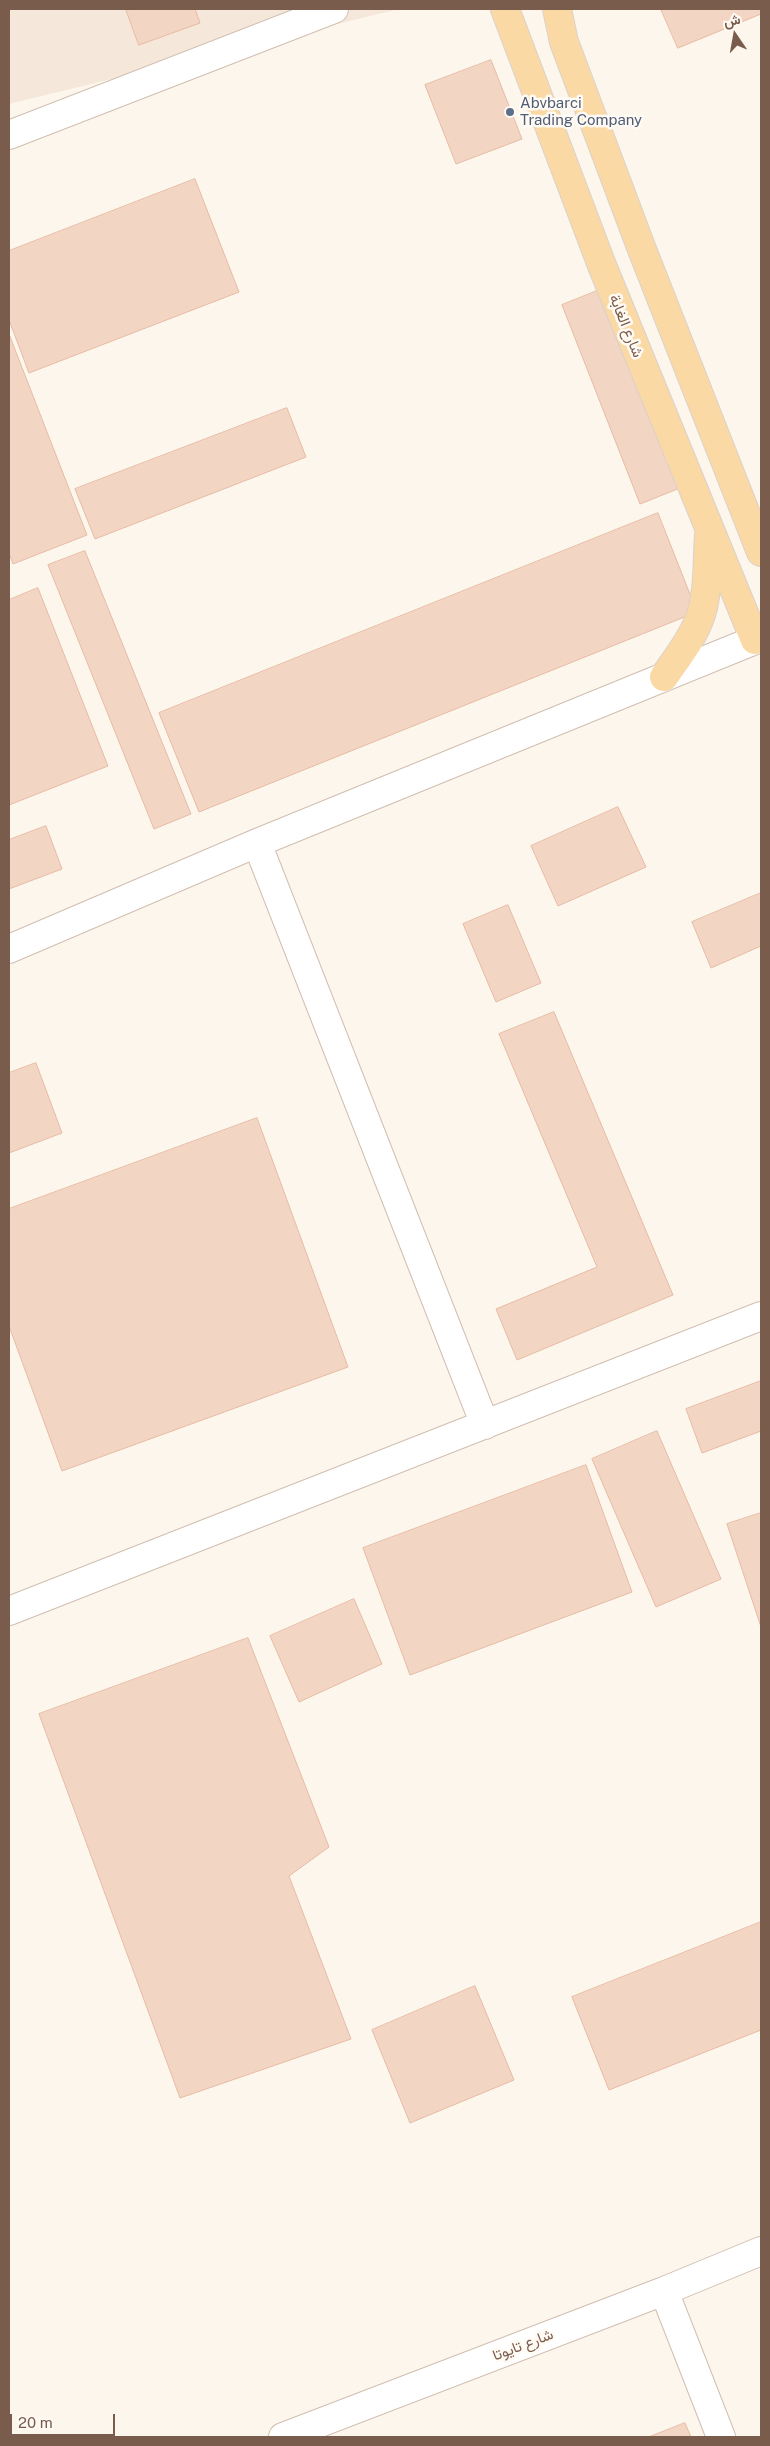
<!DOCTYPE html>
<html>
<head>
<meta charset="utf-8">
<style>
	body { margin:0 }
	#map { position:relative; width:770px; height:2446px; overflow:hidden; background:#fdf6ec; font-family:"Public Sans",Vazirmatn,sans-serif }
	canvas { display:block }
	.frame { position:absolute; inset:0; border:10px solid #7a5c4d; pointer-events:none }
	.north { position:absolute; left:710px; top:10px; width:50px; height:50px; -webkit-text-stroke:4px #fffaf3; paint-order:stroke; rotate:348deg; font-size:14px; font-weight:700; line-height:20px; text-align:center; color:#7a5c4d }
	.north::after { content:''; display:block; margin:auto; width:18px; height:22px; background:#7a5c4d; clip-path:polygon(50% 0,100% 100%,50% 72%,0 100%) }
	.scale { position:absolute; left:10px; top:2414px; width:105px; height:22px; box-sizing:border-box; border:2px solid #7a5c4d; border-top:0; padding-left:6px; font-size:15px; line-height:18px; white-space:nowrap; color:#7a5c4d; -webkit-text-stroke:4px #fffaf3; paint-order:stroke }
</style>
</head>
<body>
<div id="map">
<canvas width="770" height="2446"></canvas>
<div class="frame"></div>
<div class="north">ش</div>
<div class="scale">20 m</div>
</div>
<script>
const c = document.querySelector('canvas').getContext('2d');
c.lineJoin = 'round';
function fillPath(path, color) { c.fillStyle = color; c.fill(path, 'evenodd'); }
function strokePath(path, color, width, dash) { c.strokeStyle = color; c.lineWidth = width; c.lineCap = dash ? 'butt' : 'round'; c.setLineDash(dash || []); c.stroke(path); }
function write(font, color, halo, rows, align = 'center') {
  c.font = font + ' "Public Sans",Vazirmatn,sans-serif'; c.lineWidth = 5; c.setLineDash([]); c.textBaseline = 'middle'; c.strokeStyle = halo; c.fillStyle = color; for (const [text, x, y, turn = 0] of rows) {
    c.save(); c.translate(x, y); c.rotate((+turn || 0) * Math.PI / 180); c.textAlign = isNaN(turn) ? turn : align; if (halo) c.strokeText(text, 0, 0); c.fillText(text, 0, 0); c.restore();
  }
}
fillPath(new Path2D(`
	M9,9H399L9,104Z`), '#f5e8da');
const building = new Path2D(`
	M126,9H195L200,23L139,45Z
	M661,9H761V14L678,48Z
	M491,60L522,139L456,164L425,85Z
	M195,179L239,292L29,373L9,320V251Z
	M607,287L685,486L640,504L562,305Z
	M9,334L87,535L13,564L9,553Z
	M287,408L306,457L95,539L75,489Z
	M658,513L697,612L199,812L159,713Z
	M85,551L191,814L154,829L48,565Z
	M38,588L108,766L9,805V600Z
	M618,807L646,867L558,906L531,846Z
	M46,826L62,869L9,889V840Z
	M761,893V946L711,968L692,922Z
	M508,905L541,983L496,1002L463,924Z
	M554,1012L673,1295L517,1360L496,1309L597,1267L499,1034Z
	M36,1063L62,1133L9,1153V1073Z
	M257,1118L348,1367L62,1471L9,1326V1209Z
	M761,1381V1431L702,1453L686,1409Z
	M657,1431L721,1579L656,1607L592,1459Z
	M586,1465L632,1592L410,1675L363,1548Z
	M761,1513V1627L727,1524Z
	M354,1599L382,1664L299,1702L270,1636Z
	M248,1638L329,1847L289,1876L351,2039L180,2098L39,1714Z
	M761,1922V2030L609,2090L572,1997Z
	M475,1986L514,2080L410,2123L372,2030Z
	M685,2423L691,2437H649Z`);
fillPath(building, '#f3d5c3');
strokePath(building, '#e6bba3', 1);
const minor = new Path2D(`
	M9,135L334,9
	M257,843L485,1425
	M9,949L257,843L755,640
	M9,1611L761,1316
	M664,2291L721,2437
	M283,2437L664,2291L761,2251`);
const major = new Path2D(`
	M505,9L601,263L755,640L761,638
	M557,9L564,42L641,247L761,552
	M664,677C676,659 691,641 699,620C709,595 707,562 709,535`);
strokePath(minor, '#d1beb0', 30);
strokePath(major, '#dad1cd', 30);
strokePath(minor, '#fff', 28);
strokePath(major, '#fbd9a5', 28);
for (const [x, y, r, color] of [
	[510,112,5,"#5c6f8a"]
]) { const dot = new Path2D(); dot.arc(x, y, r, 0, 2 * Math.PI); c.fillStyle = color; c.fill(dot); strokePath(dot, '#fffaf3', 2); }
write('15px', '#4e5e75', '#fffaf3', [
	["Abvbarci",520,103],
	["Trading Company",520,120]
], 'left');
write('15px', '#7a5c4d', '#fffaf3', [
	["شارع الغابة",626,326,68],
	["شارع تايوتا",523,2345,-21]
]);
</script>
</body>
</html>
